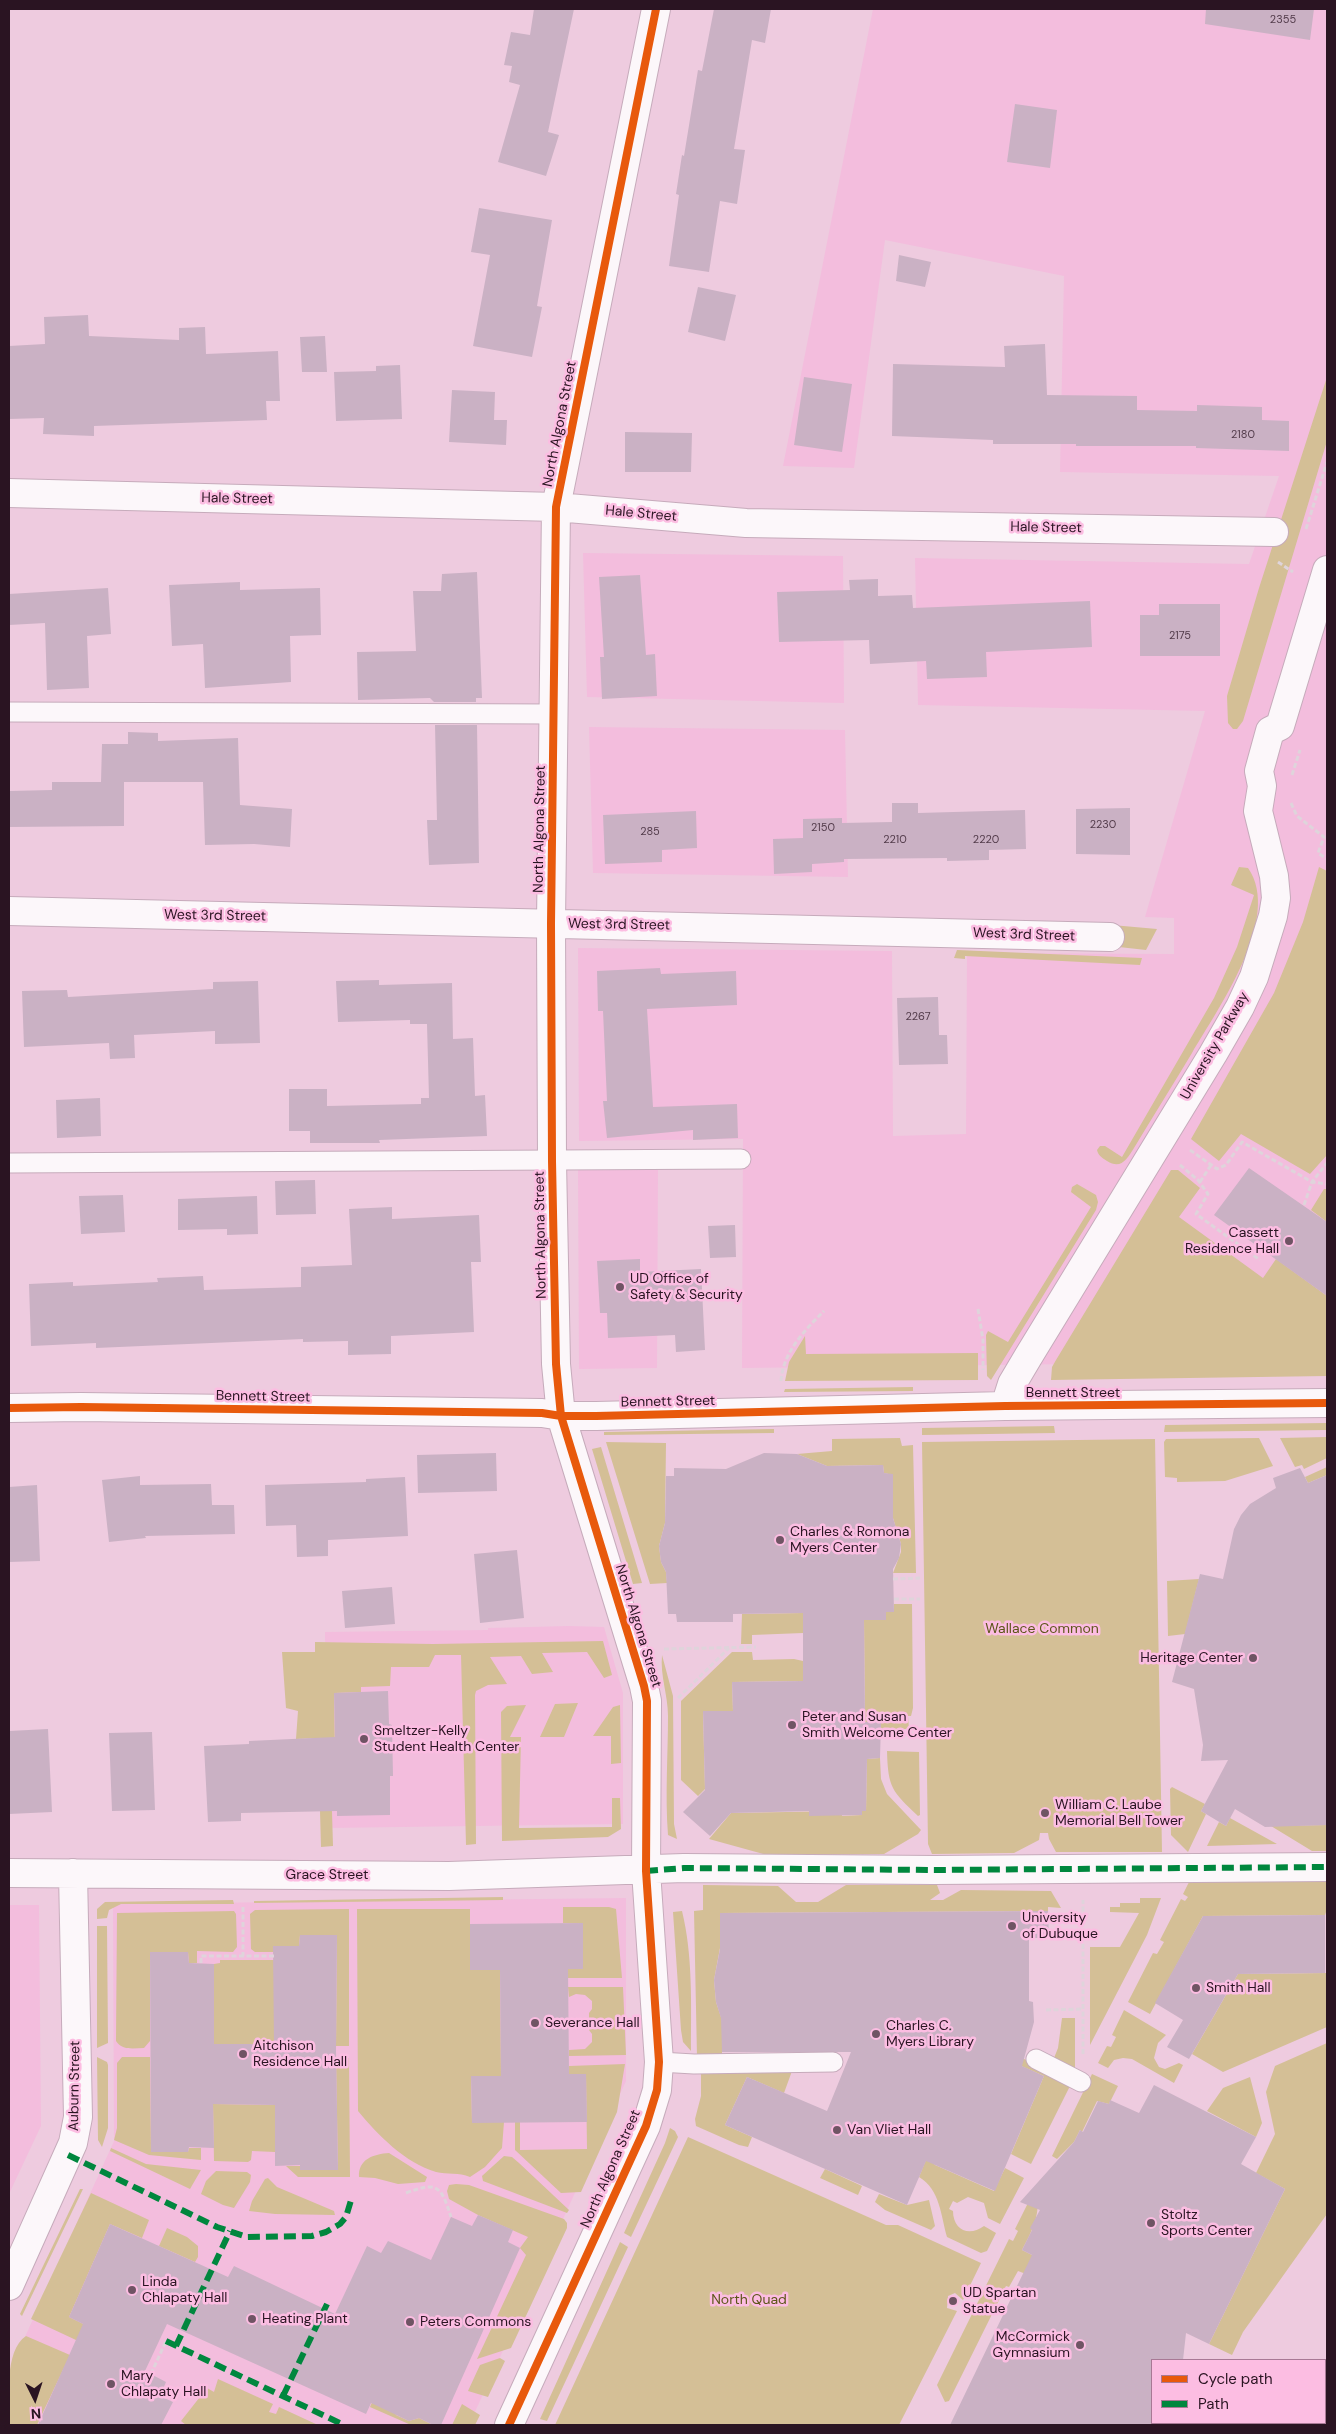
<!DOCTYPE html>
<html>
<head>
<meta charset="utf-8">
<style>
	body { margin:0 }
	#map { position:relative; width:1336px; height:2434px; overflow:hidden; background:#eecbdf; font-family:"DM Sans",sans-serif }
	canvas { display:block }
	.frame { position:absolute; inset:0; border:10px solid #2a1422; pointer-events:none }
	.legend { position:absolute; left:1151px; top:2359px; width:175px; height:65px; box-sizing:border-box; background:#fcbde2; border:1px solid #a87995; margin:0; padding:6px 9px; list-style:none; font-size:15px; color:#2a1422 }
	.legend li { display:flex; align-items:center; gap:10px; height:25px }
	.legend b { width:25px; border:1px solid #a87995 }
	.north { position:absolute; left:10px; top:2374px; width:50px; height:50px; -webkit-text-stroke:4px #fcbde2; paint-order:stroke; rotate:176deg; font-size:14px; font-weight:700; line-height:20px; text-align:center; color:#2a1422 }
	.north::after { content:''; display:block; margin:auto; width:18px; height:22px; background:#2a1422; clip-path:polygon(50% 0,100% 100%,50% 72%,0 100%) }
</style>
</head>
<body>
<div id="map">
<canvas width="1336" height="2434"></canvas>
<div class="frame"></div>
<ul class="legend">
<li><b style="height:6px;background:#e8590c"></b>Cycle path</li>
<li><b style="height:6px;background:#00873e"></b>Path</li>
</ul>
<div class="north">N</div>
</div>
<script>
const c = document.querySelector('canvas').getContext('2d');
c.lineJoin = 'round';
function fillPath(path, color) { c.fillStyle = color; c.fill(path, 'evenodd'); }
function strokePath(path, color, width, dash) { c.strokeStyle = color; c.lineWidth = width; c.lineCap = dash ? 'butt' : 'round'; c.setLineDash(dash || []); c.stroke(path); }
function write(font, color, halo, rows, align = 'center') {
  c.font = font + ' "DM Sans",sans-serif'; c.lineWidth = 5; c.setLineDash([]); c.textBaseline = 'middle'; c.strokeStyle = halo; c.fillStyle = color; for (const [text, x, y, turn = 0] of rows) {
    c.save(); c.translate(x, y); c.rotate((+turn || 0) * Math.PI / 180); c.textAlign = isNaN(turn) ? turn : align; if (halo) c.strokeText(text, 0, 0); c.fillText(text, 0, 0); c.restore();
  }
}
fillPath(new Path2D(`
	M873,9H1327V1361L742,1368L743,1139L579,1141L578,948L892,951L893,1136L966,1134L967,953L1174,954V918L1145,917L1205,711L918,705L915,558L1249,564L1279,476L1060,472L1064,276L885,240L854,468L783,466Z
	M583,553L843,556L844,703L587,697Z
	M589,727L845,730L848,877L593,873Z
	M658,1168L657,1368L579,1369L578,1169Z
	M569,1626L604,1627L623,1693V1824L327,1828L325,1632L488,1630V1628Z
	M626,1898V2081L469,2425H9V2372L114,2141L113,1904Z
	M9,1905H39L41,2126L9,2194Z
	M1325,2420L1327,2425H1254L1256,2423H1325Z`), '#f3bddd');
fillPath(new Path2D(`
	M1327,377V441L1243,721L1237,729H1233L1228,723L1227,696L1259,588Z
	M1239,867L1248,868C1283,918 1217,1010 1192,1053C1173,1085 1153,1116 1134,1148C1127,1159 1121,1170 1107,1161C1102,1158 1098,1155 1097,1150L1100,1146H1105L1122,1157L1214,998L1237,947L1254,895L1231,885Z
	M1319,867L1327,871V1155L1310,1174L1241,1134L1219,1161L1191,1139L1274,993L1303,922Z
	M1112,925L1157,929L1146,950L1110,946Z
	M957,950L1142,958L1140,965L965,956V959L954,958Z
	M1171,1170H1178L1200,1188L1179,1217L1263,1278L1276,1259L1327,1296V1376L1051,1380L1052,1367L1056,1360Z
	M1077,1184L1096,1195L1098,1202L1096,1210L991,1380L987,1376L986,1335L988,1331L1008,1342L1091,1207L1071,1192L1072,1187Z
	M1324,1189H1327V1222L1311,1210Z
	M805,1336L806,1354L978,1353V1380L785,1381L789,1362Z
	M913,1387V1391L784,1392L785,1389Z
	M1327,1423V1430L1164,1432L1165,1425Z
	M1054,1426L1055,1433L922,1435V1428Z
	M774,1429V1433L604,1435V1432Z
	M1327,1437V1458L1304,1469L1302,1465L1295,1467L1280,1438Z
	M900,1438L902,1446L913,1445L916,1573H893L901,1552V1544L893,1518V1475L884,1473L883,1465L827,1466L797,1454L832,1451V1439Z
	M1259,1438L1273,1466L1225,1481L1177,1482V1478L1165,1477L1164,1442L1166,1439Z
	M1155,1439L1162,1852H1056L1049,1839L1048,1833H1040L1039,1840L1014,1853L932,1854L928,1844L922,1442Z
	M606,1442L666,1443L665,1523L659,1546L661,1562L666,1572L667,1583L650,1584Z
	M601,1447L642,1583L633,1584L592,1449Z
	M1327,1467V1475L1308,1483L1305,1477Z
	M1199,1579L1185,1634L1168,1636L1167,1581Z
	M894,1604H912L913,1708L911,1716H908L909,1729H881L880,1722H865L864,1620H886V1612H894Z
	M803,1613V1633L752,1635V1644H741L742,1614Z
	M603,1641L612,1675L604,1678L587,1652L542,1653L553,1672L532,1674L521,1656L490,1657L507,1684L488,1685L476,1691L475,1695L476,1844L466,1845L461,1655H435L429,1667H391L390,1686L361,1687V1692L334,1693L335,1754L327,1772L332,1812L333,1846L321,1847L318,1738L296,1739L298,1711L286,1708L282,1652H315V1642L433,1644Z
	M732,1652H752L753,1660L794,1659L803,1661V1681L732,1682L733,1711L703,1712L705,1789L698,1796L681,1780V1701Z
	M662,1655L673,1696L674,1824L677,1839L668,1835C665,1795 668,1755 668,1716C668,1695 660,1676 662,1655Z
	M578,1703L564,1737H540L555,1704Z
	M526,1705L510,1737H521L519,1828L612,1827V1798H620L621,1829L608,1837L502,1841L501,1712L507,1706Z
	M620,1705L621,1763L611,1764V1736H593L613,1707Z
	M887,1751L919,1752L920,1815L918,1816C892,1791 888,1788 887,1751Z
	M880,1758L881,1779L887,1794L921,1830L918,1834L884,1854L767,1855L709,1839L731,1813L842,1811V1816L862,1815V1811H866L867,1759Z
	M1172,1787L1205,1804L1201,1811L1206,1814L1188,1852L1171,1835L1170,1789Z
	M1230,1818L1277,1844L1207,1846L1219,1822L1226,1826Z
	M1327,1825V1851H1312L1271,1826Z
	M1189,1882H1327V1909L1325,1915L1203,1916L1150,2014L1128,2002L1153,1953L1157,1954L1164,1942L1160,1940L1181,1899L1185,1901L1188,1897L1183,1894Z
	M703,1885L778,1886L796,1902H818L846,1885H937L940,1893L930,1900H943L961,1890L1051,1891L1061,1908L1048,1907V1911L720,1913V1948L714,1980L716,2002L722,2020V2054L697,2057L694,1911L703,1910Z
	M503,1897V1900L254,1903V1901Z
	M1140,1898H1161L1147,1935L1090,2045V1947H1120L1139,1913L1110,1912V1907H1120V1903H1140Z
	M233,1900L234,1904H121L109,1910L107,1918L97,1919V1909L105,1902Z
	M563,1907H609L616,1909L622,1978H568V1969H583V1923H563Z
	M349,1909V2046H336L337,1935H300L299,1946H274V1952H255L251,1949L250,1914L255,1910Z
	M357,1909H470V1970H500L501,2076H471L472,2122H504L502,2148L485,2167L470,2177C459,2172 447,2175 436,2172C405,2163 378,2135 358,2111Z
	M234,1911L236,1914L237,1947L233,1952L197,1951V1963H189L188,1952H150V2041L144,2048C134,2048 122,2051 116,2041L117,1913Z
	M682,1911C693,1956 691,2004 691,2051L683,2042L681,2030L673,1912Z
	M97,1926H107L108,2043L97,2048Z
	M220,1960H274L275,2044H214V1964L220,1963Z
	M1327,1973V2027L1223,2072L1192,2054L1238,1974Z
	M568,1987H623L626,2055L569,2056V2050L585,2049L592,2042V2034L589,2030V2013L592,2009V2001L585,1995L576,1994L569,1997Z
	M1124,2010L1166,2035L1158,2043L1154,2058L1159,2067L1165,2069L1179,2063L1183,2065L1174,2083L1132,2059L1123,2058L1114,2060L1108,2068L1098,2063L1107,2046L1111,2047L1116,2037L1112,2035Z
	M1062,2018H1075V2074L1052,2063L1058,2048Z
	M1327,2043V2214L1243,2332L1232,2355L1209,2344L1285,2189L1256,2173L1275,2134L1266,2092L1275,2066Z
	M97,2057L107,2062L108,2065V2128L102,2147L98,2140Z
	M122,2057H150L151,2152H188L189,2148H201V2160L149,2155L114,2140L117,2128V2063Z
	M349,2058L350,2177H298L286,2166H300V2170H338L336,2059Z
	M1022,2058L1072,2082L1031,2164L1011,2154L1044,2076L1019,2065Z
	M625,2064L617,2112L581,2192L561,2193L515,2150V2122H520V2150L587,2149L586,2074H569V2066Z
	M792,2071L784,2093L747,2077L725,2125L752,2137L748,2147L739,2145L696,2126L695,2119L701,2096V2073Z
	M1092,2074L1118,2086L1109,2104L1097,2101L1082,2132L1080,2130L1074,2142L1057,2159L1052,2156Z
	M1250,2077L1262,2123L1256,2137L1207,2111L1223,2088Z
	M213,2104L275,2105V2152L252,2151L251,2160L248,2162L214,2161Z
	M670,2128L675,2131L678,2137L631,2237L624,2233L665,2143Z
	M688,2137L886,2225H898L981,2263L963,2300L955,2293L948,2296L947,2308L957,2311L899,2425H555Z
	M111,2148L146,2164L201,2170L190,2189L110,2151Z
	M389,2153L427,2177L425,2182L398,2184L375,2178L359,2177C358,2159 374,2154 389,2153Z
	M928,2155L935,2165L994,2191L1005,2168L1024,2178L1000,2224L988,2218L984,2203L968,2197L957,2203L953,2201L949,2209L953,2211C953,2230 969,2237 984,2226L996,2233L987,2251L981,2253L947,2237C941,2216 940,2189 919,2177Z
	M504,2156L512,2157L519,2163L569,2210L567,2213L483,2181L482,2176Z
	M825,2169L862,2186L858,2195L820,2178Z
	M216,2171L247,2172L251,2175L250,2182L234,2208L223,2205L201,2194L206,2181Z
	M268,2178L277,2187L334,2211L335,2215L275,2214L249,2211L252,2201L265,2179Z
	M456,2184L469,2185L564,2219L567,2223V2228L511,2348L477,2359L526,2255L520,2248L528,2237L478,2215L449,2199L447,2191L449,2185Z
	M80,2189H83L22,2316L20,2314Z
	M1034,2191C1044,2209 1031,2233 1022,2250L1036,2257L1026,2274L1018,2271L1009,2287L1006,2286L949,2401L945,2402L937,2385L1009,2239L1013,2241L1018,2231L1015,2229Z
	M91,2193L149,2220L142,2238L110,2224L69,2317L124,2344L76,2340L31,2319Z
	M879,2194L907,2205L929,2200L935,2226L931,2230L885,2210L875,2202Z
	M167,2228L187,2237L198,2246V2257L195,2262L159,2246Z
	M620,2242L628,2247L547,2421L540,2419Z
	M26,2336L70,2355L37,2425H9C9,2402 4,2350 26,2336Z
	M500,2358L505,2361L488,2397L468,2391L480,2365Z
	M218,2379L273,2404L269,2412L276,2414L279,2407L318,2425H186L181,2421L207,2388L214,2392Z
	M374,2398L392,2407L396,2415L409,2421L419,2418L433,2425H411L370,2407Z
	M462,2404L480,2415L475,2425H452Z`), '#d4bf96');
fillPath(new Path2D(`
	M534,9H574L548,132L559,135L546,176L498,162L520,85L509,82L512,66L504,65L511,32L530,35Z
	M714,9H771L765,43L752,40L734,149L745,150L737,204L720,201L709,272L669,266L679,195L676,194L682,155L684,156L698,70L702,71Z
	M1206,9H1314L1310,40L1205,24Z
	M1015,104L1057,110L1050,168L1007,162Z
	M479,208L552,220L537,306L542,307L532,357L473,346L490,255L471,252Z
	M899,255L931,262L925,287L896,281Z
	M698,287L736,295L725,341L688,332Z
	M88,315L89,336L179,340V328L205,327L206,354L278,351L280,401H266L267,420L94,426V436L43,434L44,418L9,419V346L45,344L44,317Z
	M325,336L327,372H302L300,337Z
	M1045,344L1047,395L1137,396V410L1197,411V405L1262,407V420L1289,421V451L1196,448V446H1076V444H993V440L892,436L893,364L1005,367L1004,346Z
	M400,365L402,419L336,421L334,372L376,371V366Z
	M804,377L852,384L842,452L794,445Z
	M452,390L495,392L494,420H507L506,445L449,442Z
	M625,432L692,433L691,472H625Z
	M477,572L482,698H476V702H434L430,698L358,700L357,652L416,651L413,591H441L442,574Z
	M640,575L646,655L655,654L657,696L602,699L600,657H604L599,577Z
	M878,579V596L912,595L913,608L1090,601L1092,647L986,652L987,677L927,679L926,661L870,664L869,640L779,642L777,592L850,590L849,580Z
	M240,582V590L320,588L321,635L290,636L291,682L205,688L203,644L172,646L169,585Z
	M108,588L111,634L87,636L89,688L47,690L45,623L9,625V594Z
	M1159,604H1220V656H1140V615H1159Z
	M435,725H477L479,863L429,865L427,820H437Z
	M128,732L158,733V741L238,738L240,805L292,809L290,847L254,844L205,845L203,782H118H124V826L9,827V791L52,790V782H101L102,744H128Z
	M892,803H918V813L1025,810L1026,849L989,850V860L947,861V858L844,859V862L812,864V872L774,874L773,839L803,838V819L842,818V823L892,822Z
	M1130,808V855L1076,854V809Z
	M696,811L697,848L662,850V862L605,864L603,815Z
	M660,968L661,974L736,971L737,1005L647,1009L653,1107L737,1104L738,1138L693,1140V1130L607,1138L603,1101H607L603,1011H598L597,971Z
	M379,980V985L452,983L453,1039L473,1038L475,1096L485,1095L487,1136L379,1140L380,1143H310V1131H289V1089H327V1106L421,1104V1098H429L427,1024H410V1020L338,1022L336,981Z
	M258,981L260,1043L215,1044V1031L134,1035L135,1058L110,1059L109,1043L24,1047L22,991L67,990L68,997L213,989V982Z
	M938,997L939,1035H947L948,1064L899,1065L897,998Z
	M100,1098L101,1136L57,1138L56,1100Z
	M1249,1168L1327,1222V1296L1214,1215Z
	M315,1180L316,1214L276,1215L275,1181Z
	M123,1195L125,1232L81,1234L79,1196Z
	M257,1196L258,1234L227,1235V1229L178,1230V1199Z
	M392,1207V1219L479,1215L481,1262H471L474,1332L391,1336V1354L348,1355V1341L303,1342V1339L96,1348V1343L31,1346L29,1284L73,1282V1286L158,1282L157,1278L203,1276L204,1290L301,1287V1267L352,1265L349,1209Z
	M735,1225L736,1257L710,1258L708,1226Z
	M640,1259V1272L701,1269L705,1350L676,1352L675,1335L608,1338L607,1313H600L597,1261Z
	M496,1453L497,1491L418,1493L417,1455Z
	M764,1453L797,1454L827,1466L883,1465L884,1473L893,1474V1518L901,1544L899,1558L893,1569L894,1612H886V1620H864L865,1722H881L880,1758L867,1759L866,1811H862V1815L809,1816V1811L731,1813L710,1836L683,1812L705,1790L703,1711H733L732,1682L803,1681V1613L733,1614V1622H677L676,1614H668L666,1572L661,1562L659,1546L665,1523L666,1476H674V1468L726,1469Z
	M1300,1468L1308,1483L1327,1475V1825L1265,1827L1235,1809L1226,1826L1201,1811L1228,1760L1201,1761L1203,1745L1194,1689L1172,1682L1200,1574L1223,1579L1234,1529L1241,1515L1250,1504L1276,1488L1273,1478Z
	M140,1476V1485L211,1484L212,1505H234L235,1534L145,1536L146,1538L109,1542L102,1480Z
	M405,1477L408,1536L328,1540V1556L297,1557L296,1525L266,1526L265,1485L366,1482V1479Z
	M37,1485L40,1561L9,1562V1487Z
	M517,1550L524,1618L480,1623L474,1554Z
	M392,1587L395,1624L345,1628L342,1591Z
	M388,1691L389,1724L392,1725L393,1776H390V1815L337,1816V1811L241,1813V1821L208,1822L204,1746L249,1744V1741L335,1737L334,1693Z
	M48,1729L52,1812L9,1814V1731Z
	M152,1732L155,1810L112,1811L109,1733Z
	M1048,1911L1049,1938H1029V2001L1033,2002L1034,2022L1022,2066L1044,2076L995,2191L926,2161L907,2205L725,2125L747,2077L827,2111L851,2052H722L721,2018L716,2002L714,1980L720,1949V1913Z
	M1325,1915V1973L1238,1974L1189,2059L1167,2047L1183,2020L1155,2003L1203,1916Z
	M583,1923V1969H568L569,2074H586L587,2122L472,2123L471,2076H501L500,1970H470V1924Z
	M300,1935H337L336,2051L338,2170H300V2165L275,2166V2105L213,2104L214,2148L189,2147L188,2152H151L150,1952H188L189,1963L214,1964V2044H274L273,1946H299Z
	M1154,2085L1256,2137L1241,2164L1285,2189L1209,2344L1186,2333L1183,2360H1152V2425H950L1032,2255L1022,2250L1032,2230L1030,2228L1040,2210L1020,2202L1074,2142L1080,2130L1083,2132L1098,2101L1109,2104L1110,2100L1139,2113Z
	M478,2215L513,2230L508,2242L520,2248L441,2425H433L419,2418L409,2421L371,2403L366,2414L167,2324L145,2371L166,2382L160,2396L173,2402L161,2425H38L83,2324L69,2317L110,2224L228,2277L234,2266L335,2314L367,2246L381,2253L388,2241L431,2260L451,2217L472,2226Z`), '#cab1c4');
const lane = new Path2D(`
	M9,712L555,714
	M9,1163L741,1159
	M1036,2059L1081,2082
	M659,2062L694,2064L833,2062`);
const street = new Path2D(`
	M9,493L556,507L746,523L1274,532
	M9,911L1110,937
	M1005,1406L1012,1384L1028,1357L1213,1054L1240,1007L1254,977L1273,916L1276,898L1274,876L1258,811L1262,786L1259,771L1270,731L1280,726L1327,570
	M9,1408L81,1407L542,1413L561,1416H596L1005,1406L1327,1403
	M9,1873L449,1876L684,1868L934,1870L1327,1867
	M9,2286L73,2143L78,2117L73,1873
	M509,2425L646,2126L657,2090L659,2062L646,1871L647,1701L644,1686L561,1416L556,1364L552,1161L551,923L556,507L656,9`);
strokePath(lane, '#c6abbb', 21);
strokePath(street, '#c6abbb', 30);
strokePath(new Path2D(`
	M1306,529L1327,462
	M1278,562L1293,572
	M1292,775L1300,750
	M1291,803L1297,816L1324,837L1318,853L1327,859
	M1190,1150L1217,1169L1226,1165L1242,1142L1312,1182L1327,1184
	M1180,1165L1198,1180L1208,1194L1196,1214L1260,1260
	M1200,1182L1211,1165
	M1304,1205L1312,1182L1327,1163
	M978,1309L983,1340V1370
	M781,1381C783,1352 805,1330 824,1311
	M893,1579L920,1578
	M894,1599H920
	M664,1649L756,1647
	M678,1698L729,1648
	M243,1907V1956H274
	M201,1963V1956H243
	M1046,2010L1083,2009
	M1083,2054V1900
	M406,2193C438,2181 441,2186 451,2217
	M151,2374L166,2341`), '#dfd4db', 3, [5, 2.5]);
strokePath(lane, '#fcf7fa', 19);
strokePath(street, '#fcf7fa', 28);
strokePath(new Path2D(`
	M646,1871L684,1868L934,1870L1327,1867
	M68,2155L217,2227L247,2237L312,2236L326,2232L340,2224L346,2217L352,2197
	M166,2341L344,2425
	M176,2346L230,2231
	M283,2396L328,2302`), '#00873e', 6, [12, 6]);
strokePath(new Path2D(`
	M9,1408L81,1407L542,1413L561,1416H596L1005,1406L1327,1403
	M509,2425L646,2126L657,2090L659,2062L646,1871L647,1701L644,1686L561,1416L556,1364L552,1161L551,923L556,507L656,9`), '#e8590c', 8);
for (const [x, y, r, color] of [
	[1289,1241,5,"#6f5464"],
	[620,1287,5,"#6f5464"],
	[780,1540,5,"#6f5464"],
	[1253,1658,5,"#6f5464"],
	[792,1725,5,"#6f5464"],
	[364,1739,5,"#6f5464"],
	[1045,1813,5,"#6f5464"],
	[1012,1926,5,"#6f5464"],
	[1196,1988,5,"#6f5464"],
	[535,2023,5,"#6f5464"],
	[876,2034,5,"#6f5464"],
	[243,2054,5,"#6f5464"],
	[837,2130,5,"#6f5464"],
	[1151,2223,5,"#6f5464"],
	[132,2290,5,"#6f5464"],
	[953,2301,5,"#6f5464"],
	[252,2319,5,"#6f5464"],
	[410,2322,5,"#6f5464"],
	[1080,2345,5,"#6f5464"],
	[111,2384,5,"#6f5464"]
]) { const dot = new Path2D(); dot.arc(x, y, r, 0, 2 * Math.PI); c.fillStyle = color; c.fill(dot); strokePath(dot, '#fcbde2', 2); }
write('11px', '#523b4a', null, [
	["2355",1283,20],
	["2180",1243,435],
	["2175",1180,636],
	["2230",1103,825],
	["2150",823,828],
	["285",650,832],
	["2210",895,840],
	["2220",986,840],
	["2267",918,1017]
]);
write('14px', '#2a1422', '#fcbde2', [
	["North Algona Street",560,424,-79],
	["Hale Street",237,499,1],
	["Hale Street",641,514,5],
	["Hale Street",1046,528,1],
	["North Algona Street",540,829,-89],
	["West 3rd Street",215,916,1],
	["West 3rd Street",619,925,1],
	["West 3rd Street",1024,935,2],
	["University Parkway",1215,1046,-60],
	["North Algona Street",541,1235,-91],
	["Bennett Street",1073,1393],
	["Bennett Street",263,1397,1],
	["Bennett Street",668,1402,-1],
	["North Algona Street",638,1626,73],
	["Grace Street",327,1875],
	["Auburn Street",75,2086,-89],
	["North Algona Street",611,2169,-66]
]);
write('14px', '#2a1422', '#fcbde2', [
	["Cassett",1279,1233,"right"],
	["Residence Hall",1279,1249,"right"],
	["UD Office of",630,1279],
	["Safety & Security",630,1295],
	["Charles & Romona",790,1532],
	["Myers Center",790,1548],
	["Heritage Center",1243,1658,"right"],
	["Peter and Susan",802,1717],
	["Smith Welcome Center",802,1733],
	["Smeltzer-Kelly",374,1731],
	["Student Health Center",374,1747],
	["William C. Laube",1055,1805],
	["Memorial Bell Tower",1055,1821],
	["University",1022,1918],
	["of Dubuque",1022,1934],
	["Smith Hall",1206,1988],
	["Severance Hall",545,2023],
	["Charles C.",886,2026],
	["Myers Library",886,2042],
	["Aitchison",253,2046],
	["Residence Hall",253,2062],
	["Van Vliet Hall",847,2130],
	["Stoltz",1161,2215],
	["Sports Center",1161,2231],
	["Linda",142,2282],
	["Chlapaty Hall",142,2298],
	["UD Spartan",963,2293],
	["Statue",963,2309],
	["Heating Plant",262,2319],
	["Peters Commons",420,2322],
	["McCormick",1070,2337,"right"],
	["Gymnasium",1070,2353,"right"],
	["Mary",121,2376],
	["Chlapaty Hall",121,2392]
], 'left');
write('14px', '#5d561a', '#fcbde2', [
	["Wallace Common",1042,1629],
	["North Quad",749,2300]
]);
</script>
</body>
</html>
